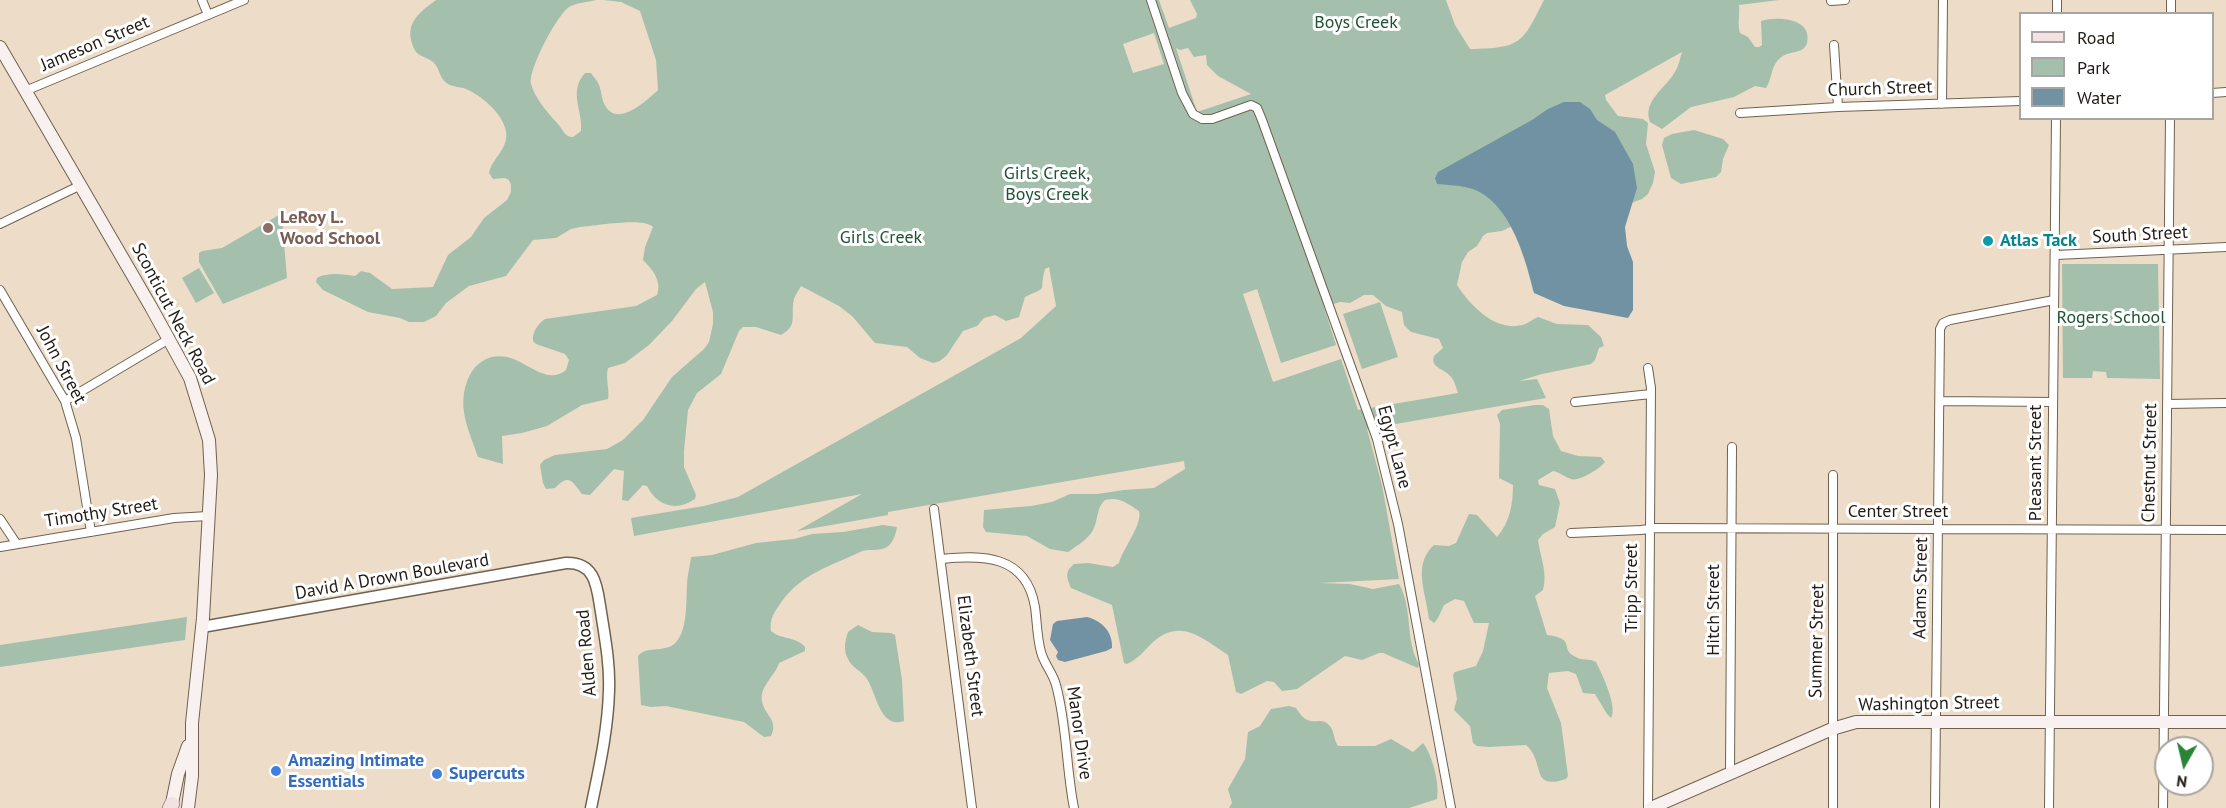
<!DOCTYPE html>
<html>
<head>
<meta charset="utf-8">
<style>
	body { margin:0 }
	#map { position:relative; width:2226px; height:808px; overflow:hidden; background:#ecdcc8; font-family:"PT Sans",sans-serif }
	canvas { display:block }
	.legend { position:absolute; left:2019px; top:12px; width:195px; height:108px; box-sizing:border-box; background:#fff; border:2px solid #a7a4a1; margin:0; padding:8px 10px; list-style:none; font-size:18px; color:#221c15 }
	.legend li { display:flex; align-items:center; gap:12px; height:30px }
	.legend b { width:30px; border:2px solid #a7a4a1 }
	.north { position:absolute; left:2154px; top:736px; width:60px; height:60px; box-sizing:border-box; background:#fff; border:2px solid #a7a4a1; border-radius:50%; rotate:188deg; font-size:16px; font-weight:700; line-height:24px; text-align:center; color:#221c15 }
	.north::after { content:''; display:block; margin:auto; width:21px; height:27px; background:#298536; clip-path:polygon(50% 0,100% 100%,50% 72%,0 100%) }
</style>
</head>
<body>
<div id="map">
<canvas width="2226" height="808"></canvas>
<ul class="legend">
<li><b style="height:8px;background:#f4e2e2"></b>Road</li>
<li><b style="height:16px;background:#a4c0ad"></b>Park</li>
<li><b style="height:16px;background:#7192a2"></b>Water</li>
</ul>
<div class="north">N</div>
</div>
<script>
const c = document.querySelector('canvas').getContext('2d');
c.lineJoin = 'round';
function fillPath(path, color) { c.fillStyle = color; c.fill(path, 'evenodd'); }
function strokePath(path, color, width, dash) { c.strokeStyle = color; c.lineWidth = width; c.lineCap = dash ? 'butt' : 'round'; c.setLineDash(dash || []); c.stroke(path); }
function write(font, color, halo, rows, align = 'center') {
  c.font = font + ' "PT Sans",sans-serif'; c.lineWidth = 6; c.setLineDash([]); c.textBaseline = 'middle'; c.strokeStyle = halo; c.fillStyle = color; for (const [text, x, y, turn = 0] of rows) {
    c.save(); c.translate(x, y); c.rotate((+turn || 0) * Math.PI / 180); c.textAlign = isNaN(turn) ? turn : align; if (halo) c.strokeText(text, 0, 0); c.fillText(text, 0, 0); c.restore();
  }
}
fillPath(new Path2D(`
	M436,0H596C588,2 576,3 569,7C557,15 528,70 531,84C535,98 547,112 557,123C563,129 564,137 573,137L581,131C583,110 568,92 585,73H591C593,76 597,80 599,85C602,92 601,100 606,107C619,127 647,100 658,90L656,60L640,11L621,2L603,0H1159L1169,28L1196,18L1197,14L1190,0H1446L1455,25L1470,49C1521,48 1522,44 1544,0H1779L1739,5C1740,16 1737,23 1740,33L1748,37L1755,47H1759L1762,45L1761,21C1777,16 1813,18 1807,43C1804,54 1789,51 1783,56C1770,64 1773,78 1766,88L1755,86L1734,97L1691,107L1662,129L1650,122C1642,100 1667,88 1676,70C1679,65 1680,58 1682,52L1605,95L1606,100L1618,116L1643,119L1648,123L1646,144L1655,172L1653,183L1648,194L1642,199L1615,209L1524,220L1502,231L1487,233L1483,236L1477,246L1468,252L1462,262L1457,285C1470,305 1495,332 1522,325C1528,324 1532,319 1538,317L1557,324L1588,325L1601,337L1604,346L1599,348L1595,360L1591,364L1542,374L1519,381L1537,379L1546,398L1367,429L1382,485L1399,579L1320,583L1350,584L1373,589L1399,584C1413,608 1405,641 1419,664L1418,668L1383,653H1379L1362,660L1345,656L1297,689L1282,691L1274,682L1267,681L1241,694L1236,692L1228,655C1202,638 1180,617 1152,643C1144,651 1138,659 1127,664L1124,663L1112,605L1071,588C1067,578 1064,572 1074,564L1088,563L1113,567L1119,563C1123,548 1143,524 1139,511C1128,504 1119,496 1105,500C1097,507 1098,518 1094,528C1089,539 1078,545 1068,552L1050,549L1027,536L986,532L983,527L984,510L1031,506L1052,502L1070,494H1097L1124,490L1154,488L1185,469L1184,461L888,512V515L797,531L862,494L634,536L631,518L704,506L738,497L1021,338L1056,306L1049,267L1045,269C1038,293 1051,285 1025,297L1019,317L1006,321L995,315L984,318L977,326L963,331L947,355L940,361L933,363L920,358L907,347L875,343L852,316L839,306L801,286C799,290 795,295 794,299C790,315 799,325 781,335L756,327H743L739,331L721,374L697,393L688,410L684,451V467L696,495L695,499C676,512 657,506 647,486L643,485L628,501L622,500L624,471L614,469L590,495L582,494C572,481 569,473 555,488L546,489L543,483L540,465L544,460L555,455L607,449L623,440L643,420L672,377L704,349L709,342L713,324V312L705,282L696,289L672,321L649,345L625,363L608,368C605,379 610,389 608,399L582,405L547,426L522,433L502,436L503,464L478,457C473,442 466,427 464,412C460,385 474,351 507,357C527,361 547,386 566,370L569,360L565,354L536,344L533,341C532,332 538,324 545,319L636,306L657,295C662,281 653,270 643,260L645,247L653,227C643,217 595,226 580,227L571,229L556,238L533,240L506,276L469,286L446,303L436,316L424,322H409L400,318L368,312L323,290L316,282L317,278C327,272 343,274 355,276L361,271L370,273L392,289L433,287L448,255L471,237L484,218L507,200L511,192V185L509,180L505,178L493,179L489,173C492,158 509,149 506,131C503,114 481,95 466,89C461,87 453,87 448,84C439,79 440,68 433,62C429,58 421,57 417,53C414,50 412,44 411,40C407,20 422,11 436,0ZM1154,33L1164,64L1133,73L1123,44ZM1176,48L1180,50L1188,48L1194,57L1206,55L1207,65L1218,76L1251,94L1197,112ZM1257,289L1281,363L1336,345L1324,307L1340,302L1350,303L1364,295H1373L1386,306L1402,312L1404,325L1411,332L1439,339L1443,348L1434,356C1430,369 1445,368 1452,378C1455,382 1456,388 1458,393L1358,410L1341,359L1273,382L1243,294Z
	M1694,130L1723,139L1729,145L1723,159L1721,172L1716,177L1681,184L1671,178L1662,145L1664,138L1672,134Z
	M279,215L282,219L287,278L223,304L199,262V253L202,251L222,248Z
	M2062,264H2158L2160,379L2107,378L2106,372L2093,371L2092,378H2063Z
	M199,268L214,293L196,303L182,278Z
	M1380,302L1398,357L1362,369L1343,314Z
	M1535,405H1543L1549,409L1553,436L1561,451L1578,456L1601,457L1605,462C1601,468 1579,482 1571,479C1564,477 1560,472 1553,471L1538,480L1539,485L1555,489L1560,503L1555,527L1543,534L1538,540C1540,556 1548,573 1543,590L1535,596L1547,635C1578,639 1558,649 1576,657C1582,661 1589,658 1596,662C1602,674 1618,707 1611,718L1607,714L1595,694L1583,693L1576,674L1568,671L1549,673L1547,688L1561,723L1568,776L1566,779C1529,791 1546,762 1526,745L1489,747L1477,746L1473,743L1470,726L1454,710L1457,699L1453,675L1455,672L1476,666L1483,651L1489,623H1474L1464,601L1455,599L1444,605L1438,618L1434,623L1429,619C1426,592 1412,565 1434,545L1449,546L1456,543L1469,514L1477,515L1497,537C1510,522 1513,504 1513,485L1499,478L1500,424L1497,415L1502,410Z
	M883,525L897,527C896,534 893,543 887,547C879,552 868,548 860,552C829,567 803,573 782,601C775,611 769,619 771,631C781,640 796,636 805,647V651L779,663C775,676 759,687 762,701C764,715 779,720 771,736L764,737L744,722L666,706L651,707L641,705L638,656C646,646 662,652 673,645C688,634 686,602 687,586C687,576 690,567 691,557L712,555L756,543L794,539L812,534L843,532Z
	M187,617L185,640L0,667V645Z
	M858,625L872,632L891,633L895,635L902,680L904,721C880,730 876,692 867,679C862,671 852,668 848,659C843,650 845,641 848,632Z
	M1289,706L1296,708C1310,731 1318,715 1328,724C1335,730 1333,739 1338,746H1375L1391,739L1413,752L1423,743C1432,754 1440,784 1437,799L1409,808H1229L1232,803L1228,789L1245,759L1248,732L1260,726L1271,709Z`), '#a4c0ad');
fillPath(new Path2D(`
	M1564,102H1580L1590,109L1597,120L1615,132L1633,164L1637,188L1625,227L1627,246L1633,262V310L1628,318L1564,306L1534,293C1525,256 1508,195 1465,187C1456,185 1446,185 1437,184L1435,178L1438,172L1532,120L1548,109Z
	M1087,617C1102,621 1113,632 1112,648L1106,651L1065,662L1058,660L1056,656L1058,652L1050,640L1053,624L1057,621Z`), '#7192a2');
const minor = new Path2D(`
	M202,0L208,15
	M1151,0L1182,93L1193,114L1202,119H1212L1251,105L1257,108L1262,120L1377,439L1398,524L1451,808
	M1831,1L1845,0
	M2057,14V0
	M2171,14V0
	M1834,45L1838,107
	M25,91L244,0
	M2212,93L2226,92
	M1942,104L1943,0
	M1740,113L1838,107L2020,101
	M0,224L79,186
	M2056,255L2226,247
	M0,290L65,401L76,438L91,532
	M65,401L169,339
	M1940,401L2053,402
	M1575,402L1651,394
	M2167,404L2226,403
	M1833,475V808
	M934,509L972,808
	M0,519L16,543
	M1571,533L1641,530L1656,528L2226,530
	M0,547L174,518L208,516
	M941,559C982,555 1026,554 1035,607C1037,621 1037,638 1041,652C1044,664 1053,673 1056,685C1067,725 1066,768 1074,808
	M1730,772L1732,447
	M1648,808L1651,388L1648,368
	M1935,808L1940,329L1943,323L1950,320L2054,300
	M2049,808L2056,118
	M2163,808L2170,118`);
const tertiary = new Path2D(`
	M202,627L566,563C597,562 597,589 601,612C605,638 610,664 609,690C608,730 599,769 591,808`);
const secondary = new Path2D(`
	M0,47L151,307L190,378L209,440L211,475L203,618L192,723V776L188,808
	M171,808L178,774L188,746
	M1651,808L1832,729L1856,722H2226`);
const primary = new Path2D(`
	M170,808L172,804`);
strokePath(minor, '#706250', 10);
strokePath(tertiary, '#706250', 13);
strokePath(secondary, '#706250', 14);
strokePath(primary, '#a5908d', 16);
strokePath(minor, '#fff', 8);
strokePath(tertiary, '#fff', 10);
strokePath(secondary, '#f9f0f0', 12);
strokePath(primary, '#f4e2e2', 14);
for (const [x, y, r, color] of [
	[268,228,6,"#8d6e63"],
	[1988,241,6,"#0f9aa8"],
	[276,771,6,"#3f7fe0"],
	[437,774,6,"#3f7fe0"]
]) { const dot = new Path2D(); dot.arc(x, y, r, 0, 2 * Math.PI); c.fillStyle = color; c.fill(dot); strokePath(dot, '#fff', 2); }
write('18px', '#205235', '#fff', [
	["Boys Creek",1356,23],
	["Girls Creek,",1047,174],
	["Boys Creek",1047,195],
	["Girls Creek",881,238],
	["Rogers School",2111,318]
]);
write('18px', '#221c15', '#fff', [
	["Jameson Street",95,44,-23],
	["Church Street",1880,89,-2],
	["South Street",2140,235,-3],
	["Sconticut Neck Road",173,314,62],
	["John Street",61,365,62],
	["Egypt Lane",1394,447,75],
	["Pleasant Street",2036,463,-90],
	["Chestnut Street",2150,463,-89],
	["Center Street",1898,512],
	["Timothy Street",101,513,-9],
	["David A Drown Boulevard",392,577,-10],
	["Tripp Street",1632,588,-90],
	["Adams Street",1921,588,-89],
	["Hitch Street",1714,610,-90],
	["Summer Street",1817,641,-89],
	["Alden Road",587,653,-95],
	["Elizabeth Street",970,656,83],
	["Washington Street",1929,704,-1],
	["Manor Drive",1079,733,82]
]);
write('bold 18px', '#785e54', '#fff', [
	["LeRoy L.",280,218],
	["Wood School",280,239]
], 'left');
write('bold 18px', '#0d838f', '#fff', [
	["Atlas Tack",2000,241]
], 'left');
write('bold 18px', '#366cbe', '#fff', [
	["Amazing Intimate",288,761],
	["Essentials",288,782],
	["Supercuts",449,774]
], 'left');
</script>
</body>
</html>
